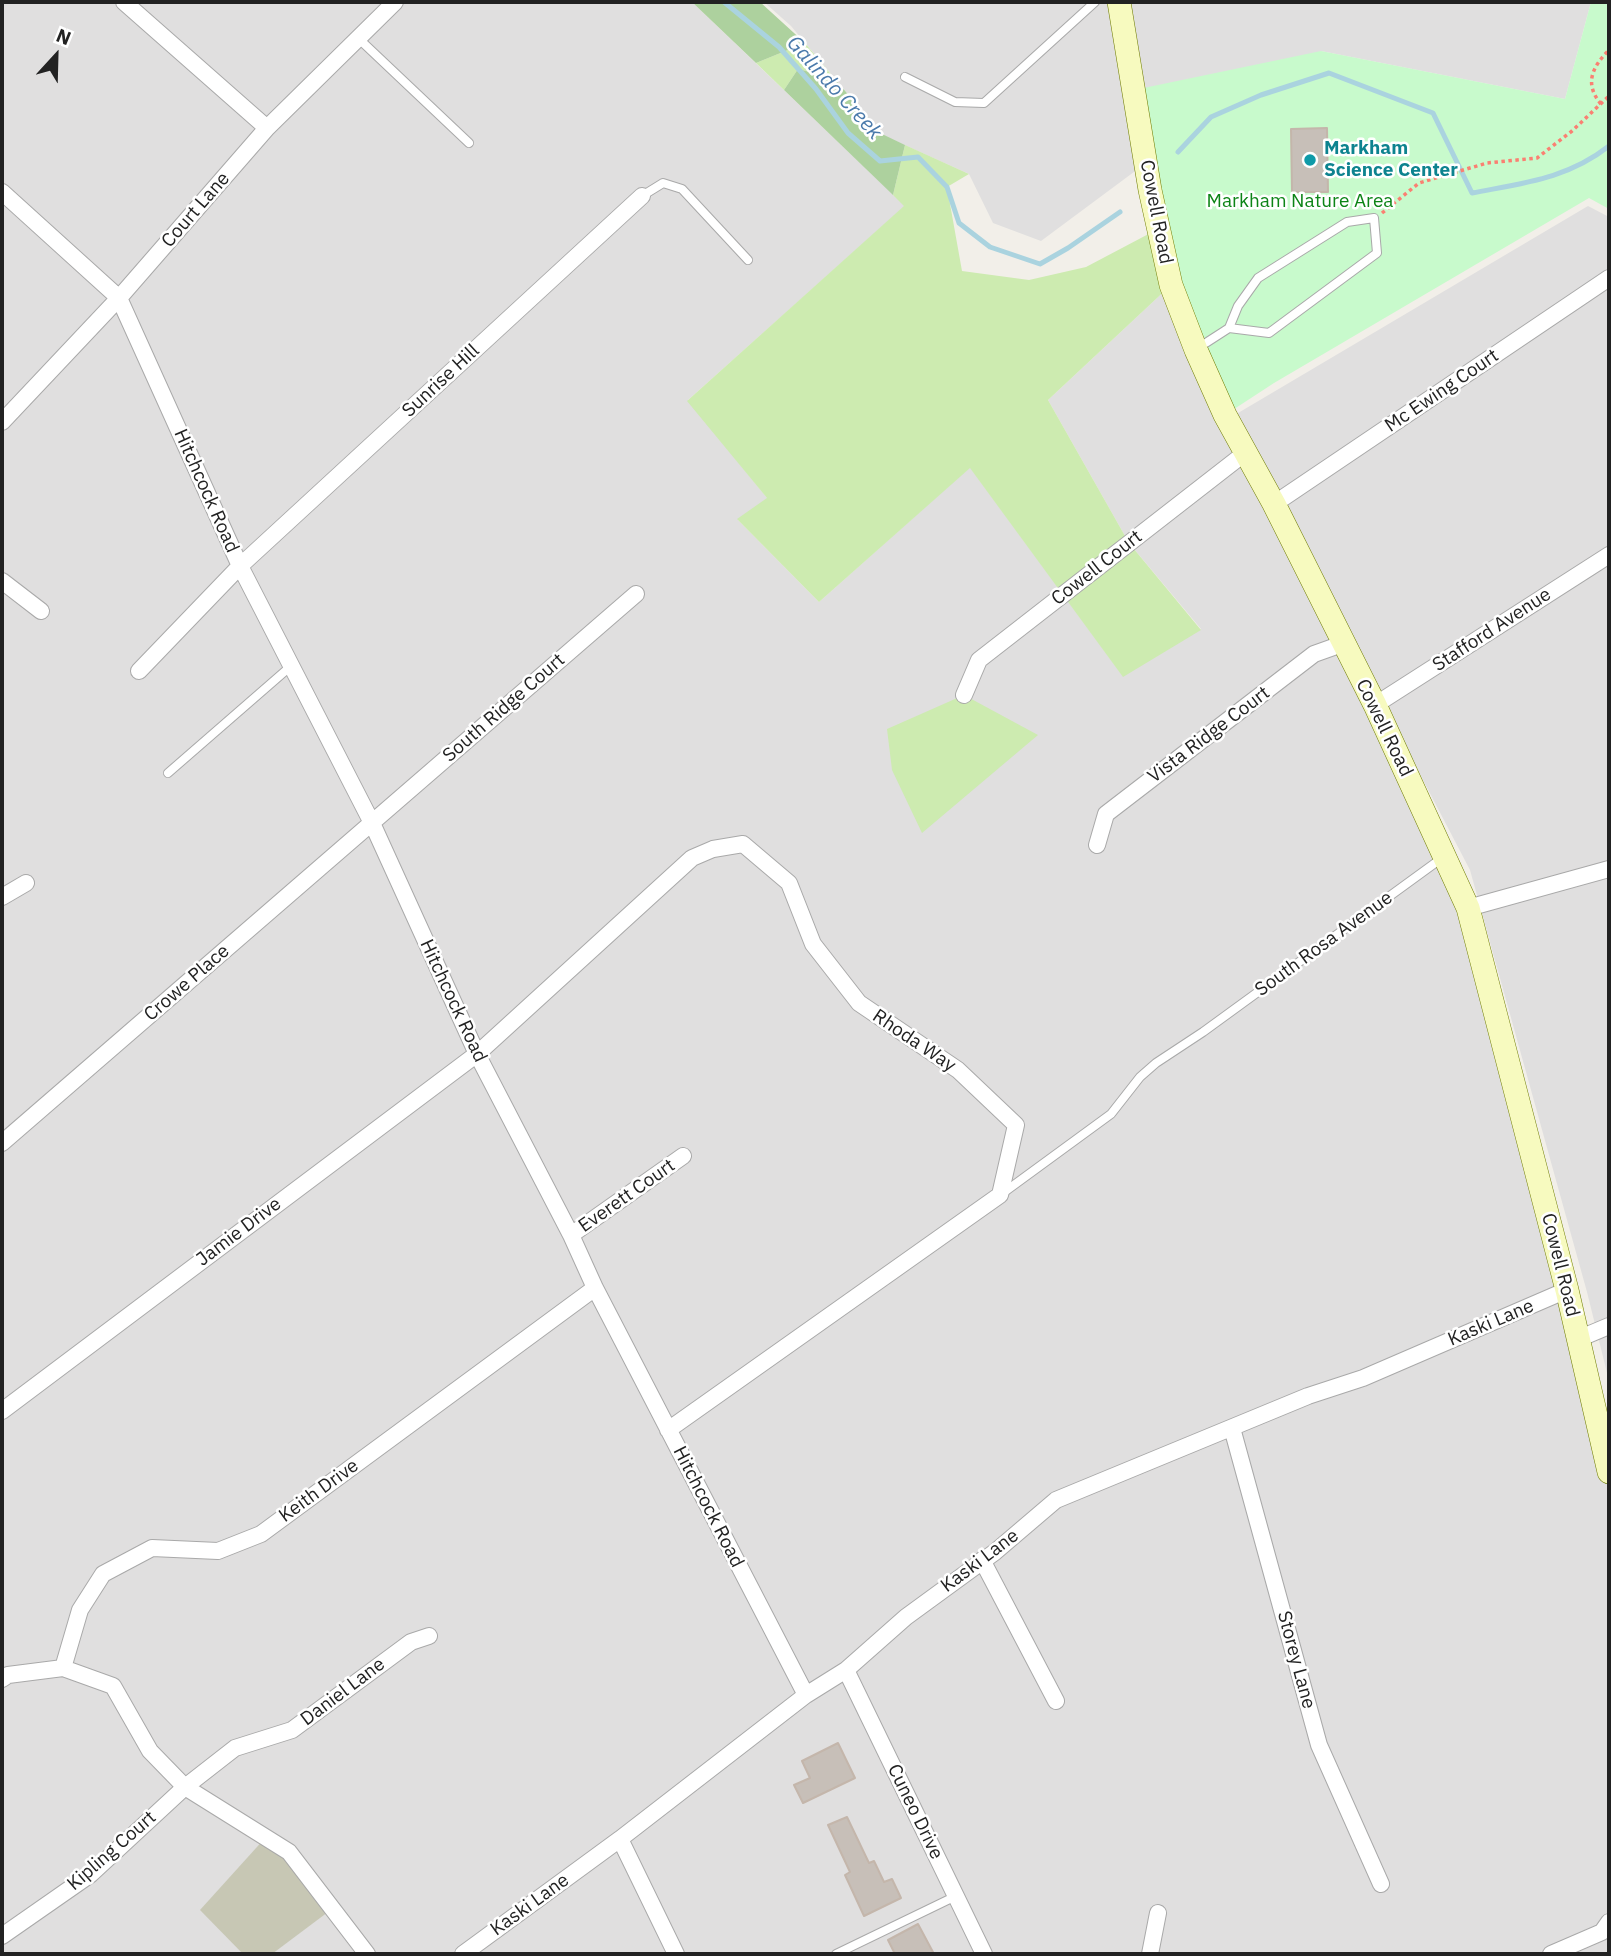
<!DOCTYPE html>
<html>
<head>
<meta charset="utf-8">
<style>
	body { margin:0 }
	#map { position:relative; width:1611px; height:1956px; overflow:hidden; background:#f2efe9; font-family:"IBM Plex Sans",sans-serif }
	canvas { display:block }
	.frame { position:absolute; inset:0; border:4px solid #222; pointer-events:none }
	.north { position:absolute; left:21px; top:21px; width:70px; height:70px; -webkit-text-stroke:5px #fff; paint-order:stroke; rotate:22deg; font-size:19px; font-weight:700; line-height:28px; text-align:center; color:#222 }
	.north::after { content:''; display:block; margin:auto; width:24px; height:32px; background:#222; clip-path:polygon(50% 0,100% 100%,50% 72%,0 100%) }
</style>
</head>
<body>
<div id="map">
<canvas width="1611" height="1956"></canvas>
<div class="frame"></div>
<div class="north">N</div>
</div>
<script>
const c = document.querySelector('canvas').getContext('2d');
c.lineJoin = 'round';
function fillPath(path, color) { c.fillStyle = color; c.fill(path, 'evenodd'); }
function strokePath(path, color, width, dash) { c.strokeStyle = color; c.lineWidth = width; c.lineCap = dash ? 'butt' : 'round'; c.setLineDash(dash || []); c.stroke(path); }
function write(font, color, halo, rows, align = 'center') {
  c.font = font + ' "IBM Plex Sans",sans-serif'; c.lineWidth = 5; c.setLineDash([]); c.textBaseline = 'middle'; c.strokeStyle = halo; c.fillStyle = color; for (const [text, x, y, turn = 0] of rows) {
    c.save(); c.translate(x, y); c.rotate((+turn || 0) * Math.PI / 180); c.textAlign = isNaN(turn) ? turn : align; if (halo) c.strokeText(text, 0, 0); c.fillText(text, 0, 0); c.restore();
  }
}
fillPath(new Path2D(`
	M2,2H692L905,206L688,400L768,499L738,520L819,602L970,467L1123,676L1201,629L1129,543L1048,400L1171,285L1468,908L1609,1472V1954H2Z
	M764,2H1591L1565,99L1321,51L1146,163L1041,241L993,223L969,174L882,135L791,26Z
	M1588,206L1609,217V1381L1587,1292L1470,870L1233,416Z`), '#e0dfdf');
fillPath(new Path2D(`
	M266,1837L332,1909L272,1954H243L200,1910Z`), '#c7c7b4');
fillPath(new Path2D(`
	M805,43L834,78L798,69L784,90L756,63Z
	M905,145L969,174L947,187L962,271L1029,280L1086,267L1158,229L1171,285L1048,400L1129,543L1201,630L1123,677L970,468L819,602L737,519L767,498L687,401L904,206L893,195Z
	M964,695L1038,735L922,833L892,770L887,729Z`), '#cdebb0');
fillPath(new Path2D(`
	M692,2H760L805,43L756,63Z
	M798,69L834,78L882,134L905,145L893,195L784,90Z`), '#add19e');
fillPath(new Path2D(`
	M1591,2H1609V209L1589,198L1274,383L1225,415L1196,350L1134,90L1321,51L1565,99Z`), '#c8facc');
strokePath(new Path2D(`
	M724,2L779,47L816,89L848,133L880,161L918,157L947,187L959,223L990,247L1040,264L1068,248L1120,212
	M1178,152L1211,117L1261,95L1329,73L1433,113L1472,193C1523,183 1567,179 1609,146`), '#aad3df', 5);
const building = new Path2D(`
	M1327,128L1328,192H1292L1291,129Z
	M838,1743L855,1778L803,1803L794,1785L810,1778L802,1761Z
	M847,1817L869,1863L874,1861L884,1882L892,1879L901,1898L864,1916L845,1875L850,1872L828,1825Z
	M918,1924L934,1954H895L888,1940Z`);
fillPath(building, '#c7bfb8');
strokePath(building, '#c4b6ab', 2);
const lane = new Path2D(`
	M358,38L469,143
	M905,77L955,102L984,103L1095,2
	M642,196L663,183L682,189L748,260
	M1198,348L1229,328L1238,306L1258,278L1347,222L1374,218L1377,253L1269,333L1229,328
	M168,773L291,666
	M1003,1193L1111,1114L1140,1077L1156,1063L1203,1032L1442,858
	M836,1954L956,1896`);
const street = new Path2D(`
	M124,2L267,128
	M2,192L119,298L240,566L372,823L477,1054L571,1235L595,1288L806,1695
	M2,422L119,298L267,128L395,2
	M1274,504L1609,278
	M2,581L41,611
	M139,671L240,566L642,196
	M964,695L979,660L1245,453
	M1375,705L1609,555
	M1097,845L1106,814L1314,654L1342,644
	M2,897L26,883
	M1468,908L1609,869
	M2,1143L636,594
	M571,1235L683,1156
	M1578,1339L1609,1326
	M2,1411L477,1054L692,858L713,849L743,844L789,883L813,944L859,1003L958,1070L1016,1125L1000,1195L668,1430
	M1232,1428L1319,1745L1381,1884
	M982,1560L1056,1701
	M63,1668L80,1610L103,1574L152,1548L218,1551L261,1534L595,1288
	M846,1670L984,1954
	M2,1679L8,1675L63,1668L113,1686L150,1751L185,1787L289,1852L367,1954
	M620,1839L676,1954
	M2,1936L91,1874L185,1787L235,1748L292,1730L411,1642L429,1636
	M463,1954L620,1839L806,1695L846,1670L906,1617L995,1552L1056,1500L1308,1396L1363,1378L1567,1290
	M1150,1954L1158,1913
	M1551,1954L1602,1932L1609,1922`);
const secondary = new Path2D(`
	M1119,2L1150,190L1171,285L1196,350L1225,415L1274,504L1375,705L1468,908L1567,1290L1609,1472`);
strokePath(lane, '#a9a9a9', 10);
strokePath(street, '#a9a9a9', 18);
strokePath(secondary, '#707d05', 24);
strokePath(new Path2D(`
	M1601,104C1584,84 1592,67 1609,50
	M1382,213L1419,183L1487,163L1537,158L1572,131L1609,96`), '#fa8072', 3.5, [3.5, 3.5]);
strokePath(lane, '#fff', 8);
strokePath(street, '#fff', 16);
strokePath(secondary, '#f7fabf', 23);
for (const [x, y, r, color] of [
	[1310,160,7,"#0f9aa8"]
]) { const dot = new Path2D(); dot.arc(x, y, r, 0, 2 * Math.PI); c.fillStyle = color; c.fill(dot); strokePath(dot, '#fff', 2.5); }
write('bold 19px', '#0d838f', '#fff', [
	["Markham",1324,149],
	["Science Center",1324,171]
], 'left');
write('19px', '#0c8416', '#fff', [
	["Markham Nature Area",1300,202]
]);
write('19px', '#222', '#fff', [
	["Court Lane",196,210,-49],
	["Cowell Road",1156,212,79],
	["Sunrise Hill",441,381,-43],
	["Mc Ewing Court",1442,391,-34],
	["Hitchcock Road",206,491,66],
	["Cowell Court",1097,568,-38],
	["Stafford Avenue",1492,630,-33],
	["South Ridge Court",504,708,-41],
	["Cowell Road",1384,728,64],
	["Vista Ridge Court",1209,735,-37],
	["South Rosa Avenue",1324,944,-36],
	["Crowe Place",187,983,-41],
	["Hitchcock Road",453,1001,65],
	["Rhoda Way",914,1041,34],
	["Everett Court",627,1196,-35],
	["Jamie Drive",239,1232,-37],
	["Cowell Road",1560,1265,76],
	["Kaski Lane",1491,1323,-23],
	["Keith Drive",319,1491,-36],
	["Hitchcock Road",708,1507,63],
	["Kaski Lane",980,1561,-37],
	["Storey Lane",1296,1660,75],
	["Daniel Lane",343,1692,-37],
	["Cuneo Drive",915,1812,64],
	["Kipling Court",112,1851,-41],
	["Kaski Lane",530,1905,-36]
]);
write('italic 21px', '#4a7aab', '#fff', [
	["Galindo Creek",834,88,48]
]);
</script>
</body>
</html>
